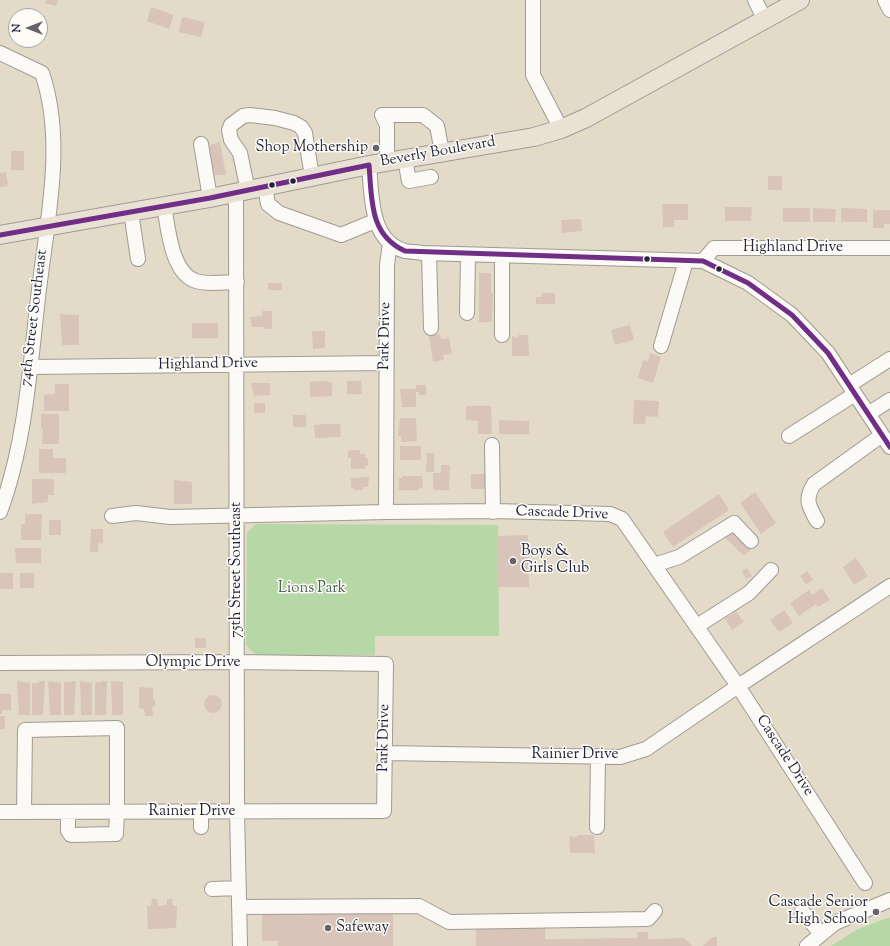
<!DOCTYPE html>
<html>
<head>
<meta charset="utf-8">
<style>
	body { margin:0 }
	#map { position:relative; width:890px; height:946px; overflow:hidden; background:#e3dbc8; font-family:"Sorts Mill Goudy",serif }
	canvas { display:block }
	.north { position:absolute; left:8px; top:8px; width:40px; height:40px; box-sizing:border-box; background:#fdfcf7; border:1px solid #a5a5ac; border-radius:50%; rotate:270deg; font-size:11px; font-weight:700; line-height:16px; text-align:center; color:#22223b }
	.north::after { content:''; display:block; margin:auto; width:14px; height:18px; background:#66636c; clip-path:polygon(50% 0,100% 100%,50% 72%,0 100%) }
</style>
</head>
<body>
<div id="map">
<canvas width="890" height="946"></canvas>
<div class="north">N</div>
</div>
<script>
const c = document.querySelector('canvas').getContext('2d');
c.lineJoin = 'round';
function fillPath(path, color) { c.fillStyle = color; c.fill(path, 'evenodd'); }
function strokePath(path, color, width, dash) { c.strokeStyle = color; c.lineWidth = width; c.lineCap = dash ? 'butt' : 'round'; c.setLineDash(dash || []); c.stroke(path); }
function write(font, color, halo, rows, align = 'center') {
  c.font = font + ' "Sorts Mill Goudy",serif'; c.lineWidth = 3; c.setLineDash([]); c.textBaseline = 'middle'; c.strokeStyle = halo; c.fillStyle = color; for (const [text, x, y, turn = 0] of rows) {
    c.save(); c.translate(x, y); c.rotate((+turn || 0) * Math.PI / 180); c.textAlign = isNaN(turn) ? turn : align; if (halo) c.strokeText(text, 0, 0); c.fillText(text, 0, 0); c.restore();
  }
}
fillPath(new Path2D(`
	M256,524L498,525L499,636H375V655H256L246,645L247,533Z
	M887,918H890V946H831L856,930Z`), '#b6d7a6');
fillPath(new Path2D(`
	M46,0H58L56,6L45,3Z
	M151,7L174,15L169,29L147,21Z
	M182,17L205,22L201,37L179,32Z
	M220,142L226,175H212L206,146Z
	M11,151H24V170H11Z
	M6,172L8,186L0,187V173Z
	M768,176H782V190H768Z
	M662,204H688V220H674V227H663Z
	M725,207H752L751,221H725Z
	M783,208H810V222H783Z
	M813,208L836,209L835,222H813Z
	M841,208L867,209V222H841Z
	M873,210H890V224H884V228H873Z
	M581,219L582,231L562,233L561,220Z
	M479,273H491V293H493L492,322H479Z
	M268,283H282V290H268Z
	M542,293H555V304H536V297H542Z
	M262,311H272V329H265V327H252L250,317L262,316Z
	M60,314L79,315V345H62Z
	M192,323H218V338H192Z
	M630,325L634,340L615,345L611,330Z
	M312,331H325V348L313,349Z
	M440,334L441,339L449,338L452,354L443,355L444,360L433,362L429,336Z
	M518,335H528L529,356H512V336L518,338Z
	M650,353L661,357L653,383L638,378L643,360L648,361Z
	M325,381L332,383V396L310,397V382Z
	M347,381H361L362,394H347Z
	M251,383H270V395L254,396Z
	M55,384H69V411H44V395L55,394Z
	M416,385H426V395H419V392H416V407H402L400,389H416Z
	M634,400L659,401L658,417L646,416L645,424H633Z
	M254,403H265V413H254Z
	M466,406H491L492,434H478V421L466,420Z
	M41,414H59V444H42L43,429H41Z
	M293,415H306V427H293Z
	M400,418H416L417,441L401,442V436H398Z
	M499,420L529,421V434H499Z
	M324,424H340L341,437L315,438L314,425Z
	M400,446H421V460H400Z
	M39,449H53V458H66V473H39Z
	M351,450H360V454H365V458H368V466H365V469H351V458H348V451Z
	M427,453H434V472H426Z
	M441,465H450L449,490H433V473H441Z
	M471,474H487V489H471Z
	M402,476H422L423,488H419V490H399V478H402Z
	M369,477L368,487H363V490H353V487H351V478Z
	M32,479H54V495H48V502L32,504Z
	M174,480L192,482V504H174Z
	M755,492L776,523L761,534L740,503Z
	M719,494L729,510L673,547L663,532Z
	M25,514H42L41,540H21V524H25Z
	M49,520H61V535H49Z
	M729,528L751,549L744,556L722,535Z
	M91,529H103V544L98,543V552H90Z
	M528,535L529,587H498L497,536Z
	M15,548H41V563H16Z
	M856,558L868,576L854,585L843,567Z
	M747,568L752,576L746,579L742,571Z
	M807,571L813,580L806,584L800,576Z
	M0,573H13V589H0Z
	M20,573H34V588H20Z
	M822,588L830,600L818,607L816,604L799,616L790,603L809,590L812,595Z
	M784,610L793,623L779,632L770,620Z
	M736,611L744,622L732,630L725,619Z
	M195,638H206V648H195Z
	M17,681L30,683V715H19Z
	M39,681H45L43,715H32V683H39Z
	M48,681L61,683V715H50Z
	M71,681H76L74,715H64V682H71Z
	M80,681L92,683V715H81Z
	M102,681H107L106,715H95V682H102Z
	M111,681L123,682V715H112Z
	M139,687L153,688V700H155V706L152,707L153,716H145L144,709L139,708Z
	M0,694H11V710H2V714H0Z
	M204 704a9 9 0 1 1 18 0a9 9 0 1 1-18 0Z
	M0,716H5V729H0Z
	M577,835H594L595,853H570L569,836L577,837Z
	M152,899H157L158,906L167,905V899H172L173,906H177L176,928L148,929L147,906H151Z
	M393,913V946H278V941H262V915Z
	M545,928V939L637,938V932H648V939L684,938L692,946H476V929Z
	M712,937H717V946H703Z`), '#d9c4b9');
const minor = new Path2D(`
	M533,0V75L561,129
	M755,0L765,20
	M885,0L890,10
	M0,53L42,73C66,143 46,225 38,298C30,368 25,445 0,512
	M201,144L210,198
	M405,159L409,181L431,177
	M387,162V125L382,115H423L437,126L442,152
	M369,165C372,194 369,241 405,251C410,252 417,252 423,253L703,261L748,283L792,315L828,353L890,447
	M265,187L268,204L279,213L341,235L375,221
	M248,191L240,153L231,140L229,130L231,125L243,116L250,115L275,118L294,123L301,127L305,133L312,177
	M236,193L237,811L240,946
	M164,206C168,227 171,273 196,281C208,285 224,282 237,282
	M131,212L138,259
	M429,253L431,328
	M703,261L714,248H890
	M467,313L468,255
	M502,335V256
	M661,346L686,261
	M30,367L386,363
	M849,385L890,359
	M868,414L890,400
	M789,436L855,394
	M492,445L493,512
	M386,512L387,265L390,243
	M112,516L136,513L170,517L386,512L494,511L610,514L622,519L738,686L865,883
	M817,521C809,506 804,500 814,484L882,435
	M654,565L679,557L734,523L751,541
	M697,626L749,593L771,570
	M0,663L237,662L386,664L384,811L0,812
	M746,681L890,586
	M385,753L620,757L646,749L744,682
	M201,811V827
	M24,812L25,730L117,728V812L116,834L71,835L68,831V812
	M597,827L598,756
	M212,889L239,888
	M239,907L419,906L449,922L648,919L655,911
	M802,911L821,934
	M807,946L835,923L890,900`);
const major = new Path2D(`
	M0,235L210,198L369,165L534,137L561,129L586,118L800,0`);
strokePath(minor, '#9f9b93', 16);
strokePath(major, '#9f9b93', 20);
strokePath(minor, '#fbfaf7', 14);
strokePath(major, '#eae1d5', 18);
strokePath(new Path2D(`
	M369,165C372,199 369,235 405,251L703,261L748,283L792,315L828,353L890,447
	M0,235L210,198L369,165`), '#702e87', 5);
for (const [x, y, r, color] of [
	[376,148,4,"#66636c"],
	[293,181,3.5,"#22223b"],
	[272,185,3.5,"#22223b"],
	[647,259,3.5,"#22223b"],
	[719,269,3.5,"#22223b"],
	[513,561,4,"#66636c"],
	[876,912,4,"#66636c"],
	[328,928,4,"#66636c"]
]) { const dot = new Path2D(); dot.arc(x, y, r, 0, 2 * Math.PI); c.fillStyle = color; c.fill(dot); strokePath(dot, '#fdfcf7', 1.5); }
write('15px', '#22223b', '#fdfcf7', [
	["Shop Mothership",368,148],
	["Boys &",521,552,"left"],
	["Girls Club",521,569,"left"],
	["Cascade Senior",868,903],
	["High School",868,920],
	["Safeway",336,928,"left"]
], 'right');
write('15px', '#22223b', '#fdfcf7', [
	["Beverly Boulevard",438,153,-10],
	["Highland Drive",793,248],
	["74th Street Southeast",35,318,-83],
	["Park Drive",386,336,-89],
	["Highland Drive",208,365,-1],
	["Cascade Drive",562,514,2],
	["75th Street Southeast",237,570,-90],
	["Olympic Drive",193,663],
	["Park Drive",385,738,-89],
	["Rainier Drive",575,755],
	["Cascade Drive",784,756,57],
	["Rainier Drive",192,812]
]);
write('15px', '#496057', '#fdfcf7', [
	["Lions Park",312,589]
]);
</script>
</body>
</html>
